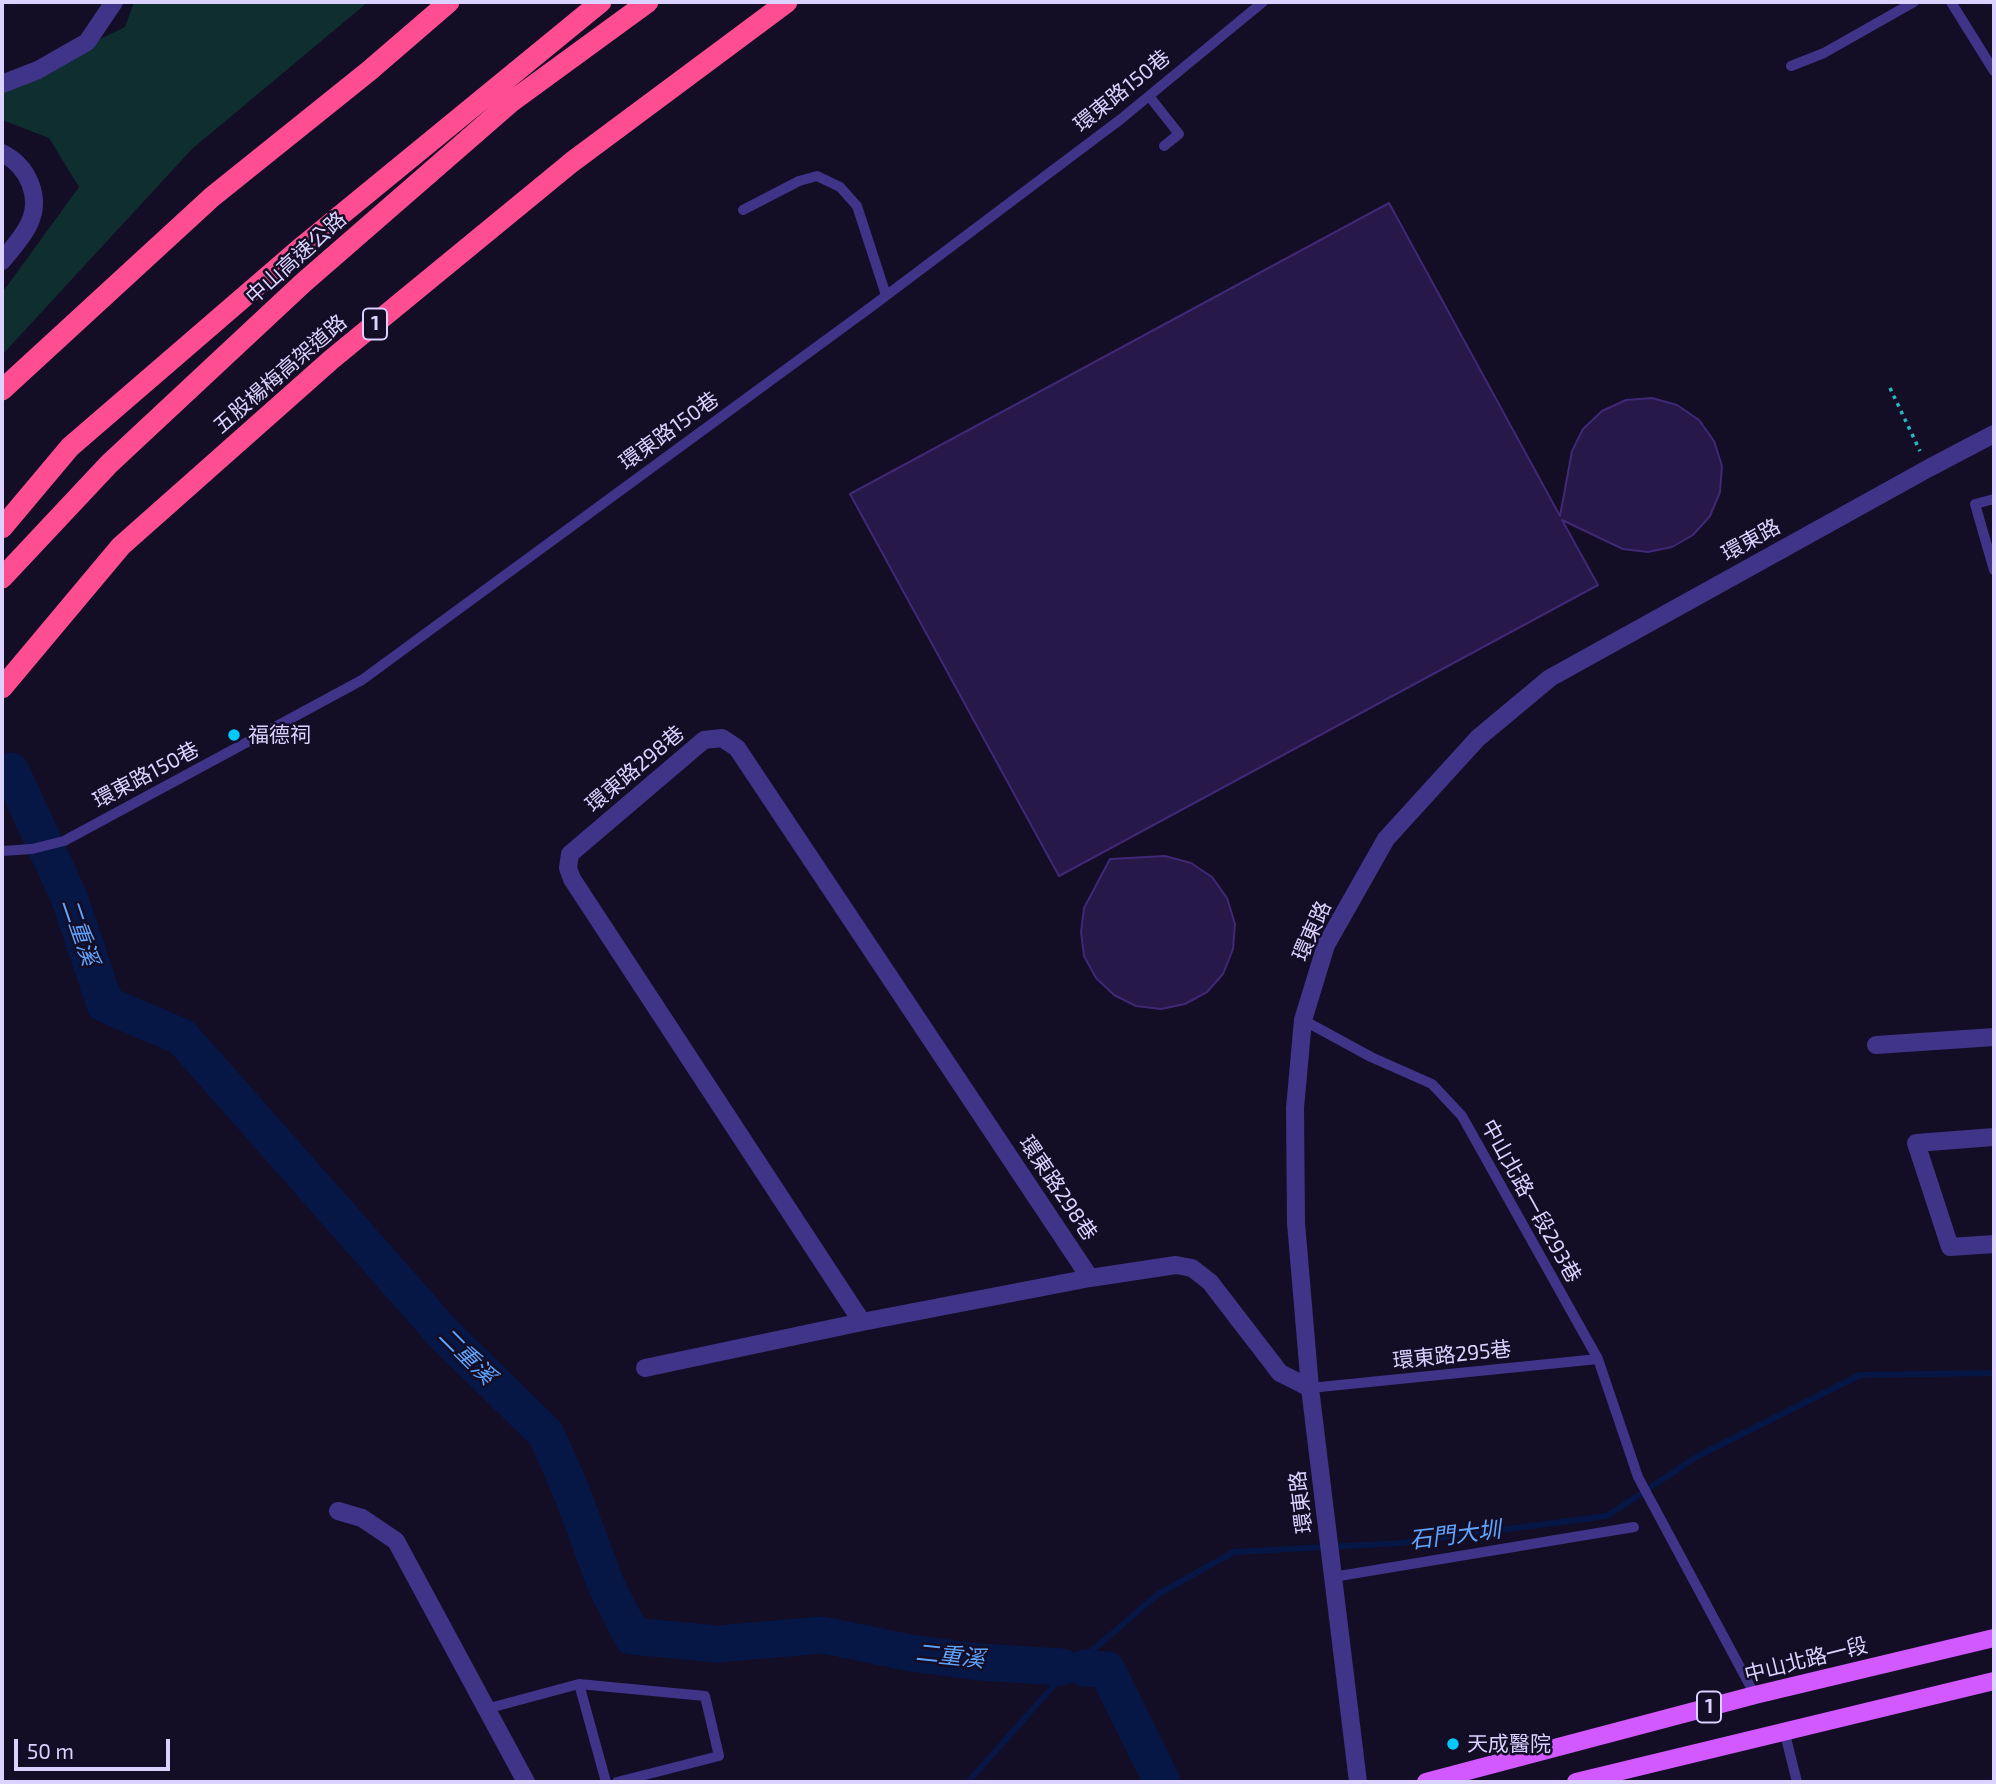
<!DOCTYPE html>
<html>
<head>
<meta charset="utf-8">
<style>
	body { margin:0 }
	#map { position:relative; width:1996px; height:1784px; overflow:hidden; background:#140d26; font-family:"Exo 2",sans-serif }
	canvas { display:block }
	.frame { position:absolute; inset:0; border:4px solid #dbd2ff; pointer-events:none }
	.scale { position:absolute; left:14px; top:1739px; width:156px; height:32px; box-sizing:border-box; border:4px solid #dbd2ff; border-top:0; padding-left:9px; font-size:21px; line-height:24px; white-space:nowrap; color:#dbd2ff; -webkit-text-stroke:5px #140d26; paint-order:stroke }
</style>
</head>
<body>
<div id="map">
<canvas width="1996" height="1784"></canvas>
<div class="frame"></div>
<div class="scale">50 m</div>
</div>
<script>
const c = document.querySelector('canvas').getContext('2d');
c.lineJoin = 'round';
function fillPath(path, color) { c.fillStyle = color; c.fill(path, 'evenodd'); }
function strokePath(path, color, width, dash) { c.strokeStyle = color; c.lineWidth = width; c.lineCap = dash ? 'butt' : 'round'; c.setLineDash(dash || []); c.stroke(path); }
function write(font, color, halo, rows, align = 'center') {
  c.font = font + ' "Exo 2","Noto Sans TC",sans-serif'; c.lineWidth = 5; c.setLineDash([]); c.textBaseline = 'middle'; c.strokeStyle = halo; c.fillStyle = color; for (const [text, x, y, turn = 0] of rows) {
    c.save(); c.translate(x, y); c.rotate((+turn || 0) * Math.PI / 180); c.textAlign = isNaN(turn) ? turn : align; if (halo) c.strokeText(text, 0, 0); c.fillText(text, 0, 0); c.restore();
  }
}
fillPath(new Path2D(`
	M134,2H368L192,149L2,355V293L79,187L49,138L2,120V75L75,51L125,27Z`), '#0f2e30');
strokePath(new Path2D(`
	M968,1782L1057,1682L1080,1661L1158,1594L1234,1552L1401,1543L1607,1516L1698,1456L1860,1375L1994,1373`), '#061745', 6);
strokePath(new Path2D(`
	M11,771L69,897L105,1004L182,1037L443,1333L546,1434L572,1493L606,1585L632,1636L717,1644L823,1635L911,1653L979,1662L1062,1667
	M1085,1668L1107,1670L1162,1782`), '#061745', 37);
const building = new Path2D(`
	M1389,203L1560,516L1572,451L1583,429L1602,411L1626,400L1652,398L1677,405L1699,420L1714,441L1722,466L1720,492L1710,516L1693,535L1672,547L1648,552L1623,549L1562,520L1598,585L1059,876L850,494Z
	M1165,856L1191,863L1212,877L1227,898L1235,924L1233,949L1223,974L1207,992L1185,1004L1161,1009L1136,1006L1114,995L1096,978L1084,956L1081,932L1084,908L1110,859Z`);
fillPath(building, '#261848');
strokePath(building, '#3f2876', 2);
strokePath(new Path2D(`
	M1890,388L1920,451`), '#26b9bf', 3.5, [3.5, 5]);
strokePath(new Path2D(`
	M1951,2L1994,71
	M1791,66L1824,53L1914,2
	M1149,96L1179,134L1164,146
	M743,210L799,181L817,176L840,187L857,206L886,295
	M1994,499L1975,504L1994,570
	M2,851L32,849L64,841L362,680L871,307L1121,119L1263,2
	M1303,1020L1371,1057L1432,1084L1462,1116L1598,1359L1638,1477L1755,1695
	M1310,1388L1598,1359
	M1333,1577L1634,1527
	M579,1684L606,1782
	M486,1709L579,1684L705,1696L719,1756L617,1782
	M1784,1730L1797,1782`), '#403488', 10);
strokePath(new Path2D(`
	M2,84L38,70L87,42L114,2
	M2,153C28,166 42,197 29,224C23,237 11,250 2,261
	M1876,1045L1994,1037
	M1994,1137L1916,1143L1950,1247L1994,1244
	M862,1322L572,879L568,868L570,854L704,740L722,738L737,748L1090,1278
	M645,1368L862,1322L1090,1278L1176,1265L1192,1268L1210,1282L1280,1373L1310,1388
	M338,1511L362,1518L396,1541L526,1782`), '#403488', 18);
strokePath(new Path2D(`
	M1358,1782L1310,1388L1296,1223L1295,1108L1303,1020L1326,945L1386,839L1478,738L1550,678L1929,468L1994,434`), '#403488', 18);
strokePath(new Path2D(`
	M1426,1782L1755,1695L1994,1638
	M1576,1782L1994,1681`), '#d159ff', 18);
strokePath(new Path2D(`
	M2,390L212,197L369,71L449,2
	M2,528L70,447L303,246L601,2
	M2,578L109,464L303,283L511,102L648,2
	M2,688L121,546L332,359L572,162L787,2`), '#ff4d91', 21);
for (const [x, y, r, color] of [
	[234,735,7,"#00cafd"],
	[1453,1744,7,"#00cafd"]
]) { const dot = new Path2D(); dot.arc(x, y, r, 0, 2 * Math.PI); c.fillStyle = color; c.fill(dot); strokePath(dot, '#140d26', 2.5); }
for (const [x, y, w] of [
	[375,324,24],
	[1709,1707,24]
]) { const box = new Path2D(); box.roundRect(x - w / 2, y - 15.5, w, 31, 5); c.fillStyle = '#140d26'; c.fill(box); strokePath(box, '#dbd2ff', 2); }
write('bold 19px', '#dbd2ff', null, [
	["1",375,324],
	["1",1709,1707]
]);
write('21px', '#dbd2ff', '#140d26', [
	["環東路150巷",1122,91,-39],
	["中山高速公路",296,258,-42],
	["五股楊梅高架道路",280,374,-41],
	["環東路150巷",669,431,-36],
	["環東路",1751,540,-29],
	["環東路298巷",635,769,-40],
	["環東路150巷",146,775,-28],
	["環東路",1312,931,-66],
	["環東路298巷",1058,1188,56],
	["中山北路一段293巷",1531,1201,61],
	["環東路295巷",1452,1355,-6],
	["環東路",1301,1502,-97],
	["中山北路一段",1806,1660,-14]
]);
write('21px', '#dbd2ff', '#140d26', [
	["福德祠",248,735],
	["天成醫院",1467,1744]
], 'left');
write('italic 23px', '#60a5ff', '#140d26', [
	["二重溪",80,932,71],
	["二重溪",467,1356,45],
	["石門大圳",1455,1535,-7],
	["二重溪",950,1656,6]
]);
</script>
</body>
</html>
